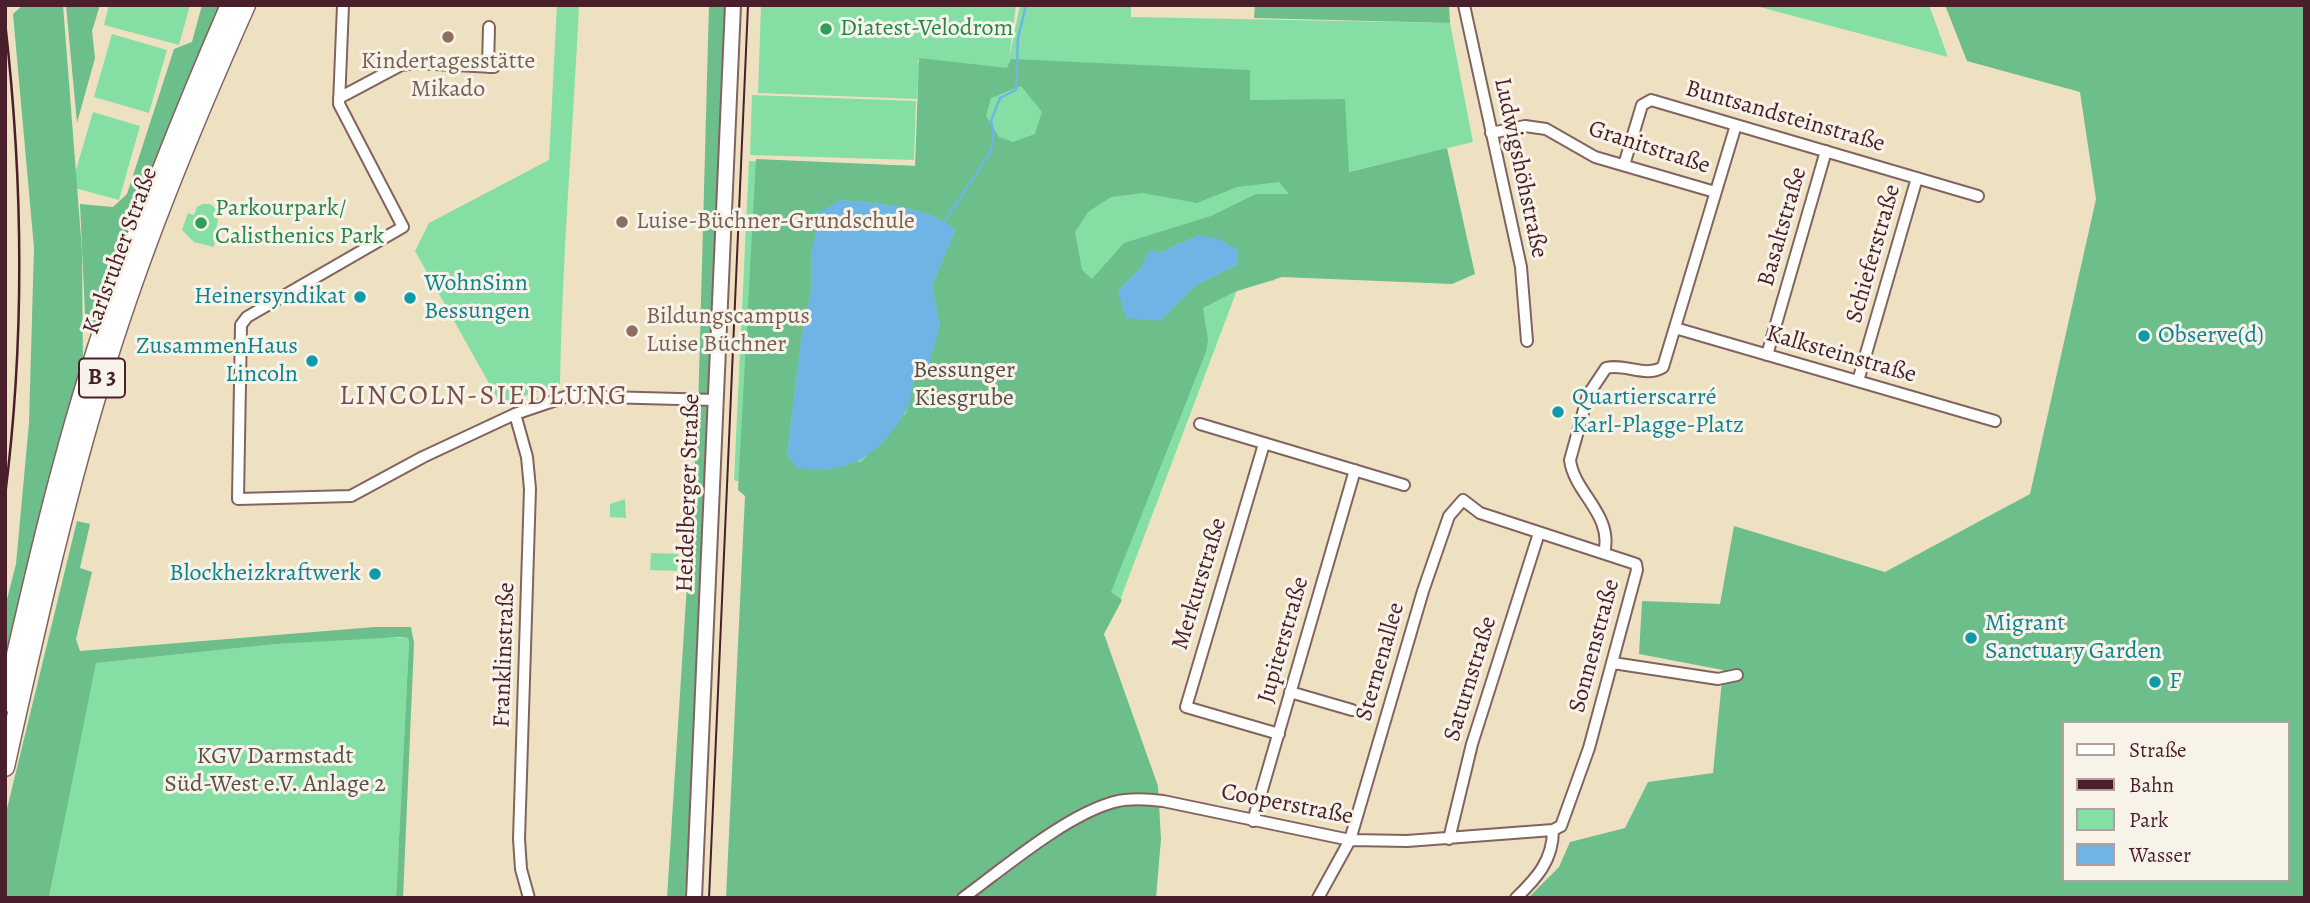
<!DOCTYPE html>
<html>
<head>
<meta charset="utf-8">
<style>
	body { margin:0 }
	#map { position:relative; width:2310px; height:903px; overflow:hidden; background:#eee1c1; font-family:Alegreya,serif }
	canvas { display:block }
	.frame { position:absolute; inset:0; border:7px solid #4a1f2b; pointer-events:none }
	.legend { position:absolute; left:2062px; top:721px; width:228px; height:161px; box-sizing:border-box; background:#f7f3e8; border:2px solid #b29e9c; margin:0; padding:9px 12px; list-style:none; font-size:21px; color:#4a1f2b }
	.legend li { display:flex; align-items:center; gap:14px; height:35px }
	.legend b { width:35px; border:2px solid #b29e9c }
</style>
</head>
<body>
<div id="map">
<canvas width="2310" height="903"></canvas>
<div class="frame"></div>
<ul class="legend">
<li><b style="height:9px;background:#fff"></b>Straße</li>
<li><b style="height:9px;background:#4a1f2b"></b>Bahn</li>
<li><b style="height:19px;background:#85dfa5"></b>Park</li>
<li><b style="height:19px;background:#6eb5e5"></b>Wasser</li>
</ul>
</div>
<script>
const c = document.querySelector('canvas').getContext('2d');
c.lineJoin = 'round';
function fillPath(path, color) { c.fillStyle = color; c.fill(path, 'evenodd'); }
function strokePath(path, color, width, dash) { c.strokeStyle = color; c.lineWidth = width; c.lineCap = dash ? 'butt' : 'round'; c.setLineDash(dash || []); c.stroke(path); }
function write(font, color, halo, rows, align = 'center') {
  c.font = font + ' Alegreya,serif'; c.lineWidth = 6; c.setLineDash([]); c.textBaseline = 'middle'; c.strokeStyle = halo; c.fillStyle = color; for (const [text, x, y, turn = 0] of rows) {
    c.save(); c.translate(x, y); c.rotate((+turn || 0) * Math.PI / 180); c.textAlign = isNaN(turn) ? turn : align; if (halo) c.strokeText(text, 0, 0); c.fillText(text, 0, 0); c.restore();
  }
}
fillPath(new Path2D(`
	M109,5H190L179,45L104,25Z
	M557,5H579C573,132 562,258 560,385L500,403L415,251L429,223L549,160Z
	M761,5H1016L1009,59L1020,5H1131V17L1450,23L1473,142L1348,172L1272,182H1279L1291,194H1272L1275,280L1237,290L1119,603L734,480L749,161L918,166L919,65L917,99L758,93ZM919,58L1005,75L918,63Z
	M1752,5H1929L1948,57Z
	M112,34L167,50L149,113L94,97Z
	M752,95L916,101L914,160L750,155Z
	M93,112L140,126L119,200L71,187Z
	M203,204H210L219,211L214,247L194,242L182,230L188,213L194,215L197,207Z
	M625,499L626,518L610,517V504Z
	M651,553L678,554L677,571L650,570Z
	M375,637L408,638L409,644L396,898L49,897L95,663L276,644Z`), '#85dfa5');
fillPath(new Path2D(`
	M23,5H63L82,251L83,370L43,503L5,669V607L16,564L29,423L34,248L13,14Z
	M66,5H100L92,31L95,58L77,123Z
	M202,5H221C174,109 130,215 96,324L85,314L80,204L113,207L127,194L174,49L192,42Z
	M709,5H725L704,550L685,898H667L698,411Z
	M1255,5H1449L1450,23L1254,18Z
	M1945,5H2305V898H1528L1559,867L1570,842L1625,828L1648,782L1713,773L1723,670L1639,654L1642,601L1720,604L1734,526L1885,572L2030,494L2096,199L2080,92L1967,61ZM2063,723H2287V880H2063Z
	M919,58L1007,68L1011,59L1250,70V100L1345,99L1349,172L1447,148L1475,274L1452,284L1282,277L1234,292L1203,308L1208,340L1206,352L1111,592L1122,600L1104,634L1158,786L1161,839L1156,898H726L745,496L738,490L756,159L915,166ZM1021,86L1042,112L1035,134L1013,142L999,137L986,116L991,98ZM1279,182L1289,194H1256L1211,216L1124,243L1092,279L1082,270L1075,232L1088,212L1111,197L1143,193L1197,203L1237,187ZM841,200C872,203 934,206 955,231L932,286L940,326L916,373L906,413L861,462L787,455L801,340L811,291V253ZM1199,235L1238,264L1195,286L1160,321L1118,291L1140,269L1150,250L1159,253Z
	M77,521L90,524L80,568L92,572L76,639L80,651L375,627H411L414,643L403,898H396L409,643L408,638L400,637L276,644L96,663L49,897L52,898H5V817Z`), '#6cbe8a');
fillPath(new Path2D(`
	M840,200C872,203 934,206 955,231L932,286L940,326L929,365L916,373C912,385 911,404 904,414C878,457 846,476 797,468L787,455L801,340L811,291V253L820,212Z
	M1199,235L1219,239L1238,250V264L1195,286L1160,321L1126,318L1118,291L1140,269L1150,250L1159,253Z`), '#6eb5e5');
strokePath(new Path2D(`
	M946,220L991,151L994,133L991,121L1000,98L1016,90L1018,38L1026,5`), '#6eb5e5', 2.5);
const minor = new Path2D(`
	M343,5L339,104L403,227L247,317L241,325L238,499L351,496L423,457L515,414L568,396L715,400
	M1464,5L1521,267L1527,341
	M488,67L489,27
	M339,98L401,65L415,63L494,67
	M1491,133L1525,126L1546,129L1595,157L1715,192
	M1624,165L1642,105L1651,100L1978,196
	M1675,328L1995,421
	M1767,355L1826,151
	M1858,381L1917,178
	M515,414L527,457L530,489L519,839L521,869L529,898
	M1200,424L1404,485
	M1264,444L1186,707L1279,734
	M1604,553C1614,515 1574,493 1570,460L1588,395L1606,368C1625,363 1646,378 1663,367L1736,125
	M1613,663L1718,679L1737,675
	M1290,692L1352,710
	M1253,821L1355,470
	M1449,839L1472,744L1539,533
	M963,898C1004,868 1066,815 1114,802C1130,798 1147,799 1163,801L1350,840L1407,841L1553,830L1561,826L1589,748L1637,570L1636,564L1480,513L1463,500L1449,516L1423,591L1350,840L1318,898
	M1516,898C1537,878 1553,860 1553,830`);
const tertiary = new Path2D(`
	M694,898L733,5`);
const primary = new Path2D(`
	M5,703C33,579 62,453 102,332C140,221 183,113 230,5
	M5,767C33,641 61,515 98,391C137,259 190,131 246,5`);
strokePath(minor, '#836360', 14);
strokePath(tertiary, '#836360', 18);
strokePath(primary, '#836360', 21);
strokePath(minor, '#fff', 10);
strokePath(tertiary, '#fff', 14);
strokePath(primary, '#fff', 18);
strokePath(new Path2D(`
	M709,898L748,5`), '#4a1f2b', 2);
strokePath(new Path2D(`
	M5,22C23,179 25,339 5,496`), '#4a1f2b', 2.5);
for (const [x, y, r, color] of [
	[826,29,7,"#2e9e5b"],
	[448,37,7,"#8d6e63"],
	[622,222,7,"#8d6e63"],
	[201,223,7,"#2e9e5b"],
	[360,297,7,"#0f9aa8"],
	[410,298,7,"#0f9aa8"],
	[632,331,7,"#8d6e63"],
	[2144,336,7,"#0f9aa8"],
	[312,361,7,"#0f9aa8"],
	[1558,412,7,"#0f9aa8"],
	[375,574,7,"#0f9aa8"],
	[1971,638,7,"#0f9aa8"],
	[2155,682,7,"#0f9aa8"]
]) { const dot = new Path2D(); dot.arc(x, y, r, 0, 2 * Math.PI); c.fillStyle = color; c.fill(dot); strokePath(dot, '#f7f3e8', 2.5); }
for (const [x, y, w] of [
	[102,378,46]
]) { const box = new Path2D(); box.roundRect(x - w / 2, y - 19.5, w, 39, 5); c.fillStyle = '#f7f3e8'; c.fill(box); strokePath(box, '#4a1f2b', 2); }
write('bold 23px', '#4a1f2b', null, [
	["B 3",102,378]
]);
write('24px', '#27864d', '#f7f3e8', [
	["Diatest-Velodrom",840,29],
	["Parkourpark/",215,209],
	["Calisthenics Park",215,237]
], 'left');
write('24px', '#785e54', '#f7f3e8', [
	["Kindertagesstätte",448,62,"center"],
	["Mikado",448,90,"center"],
	["Luise-Büchner-Grundschule",636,222],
	["Bildungscampus",646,317],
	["Luise Büchner",646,345]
], 'left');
write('24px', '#4a1f2b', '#f7f3e8', [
	["Buntsandsteinstraße",1785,117,16],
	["Granitstraße",1649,148,18],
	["Ludwigshöhstraße",1520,168,78],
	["Basaltstraße",1783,227,-74],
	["Karlsruher Straße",121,251,-70],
	["Schieferstraße",1874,254,-74],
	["Kalksteinstraße",1841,355,16],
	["Heidelberger Straße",689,493,-88],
	["Merkurstraße",1200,584,-73],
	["Jupiterstraße",1284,640,-74],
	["Sonnenstraße",1595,646,-75],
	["Franklinstraße",505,655,-88],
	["Sternenallee",1381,662,-74],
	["Saturnstraße",1471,679,-73],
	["Cooperstraße",1287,805,11]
]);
write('24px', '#0d838f', '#f7f3e8', [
	["WohnSinn",424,284],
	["Bessungen",424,312],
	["Heinersyndikat",346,297,"right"],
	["Observe(d)",2158,336],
	["ZusammenHaus",298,347,"right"],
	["Lincoln",298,375,"right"],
	["Quartierscarré",1572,398],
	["Karl-Plagge-Platz",1572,426],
	["Blockheizkraftwerk",361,574,"right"],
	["Migrant",1985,624],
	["Sanctuary Garden",1985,652],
	["F",2169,682]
], 'left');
write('24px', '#594f4a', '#f7f3e8', [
	["Bessunger",964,371],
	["Kiesgrube",964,399],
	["KGV Darmstadt",275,757],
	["Süd-West e.V. Anlage 2",275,785]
]);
c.letterSpacing = '2px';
write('28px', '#7b4c4a', '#f7f3e8', [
	["LINCOLN-SIEDLUNG",484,397]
]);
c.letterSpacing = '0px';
</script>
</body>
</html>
